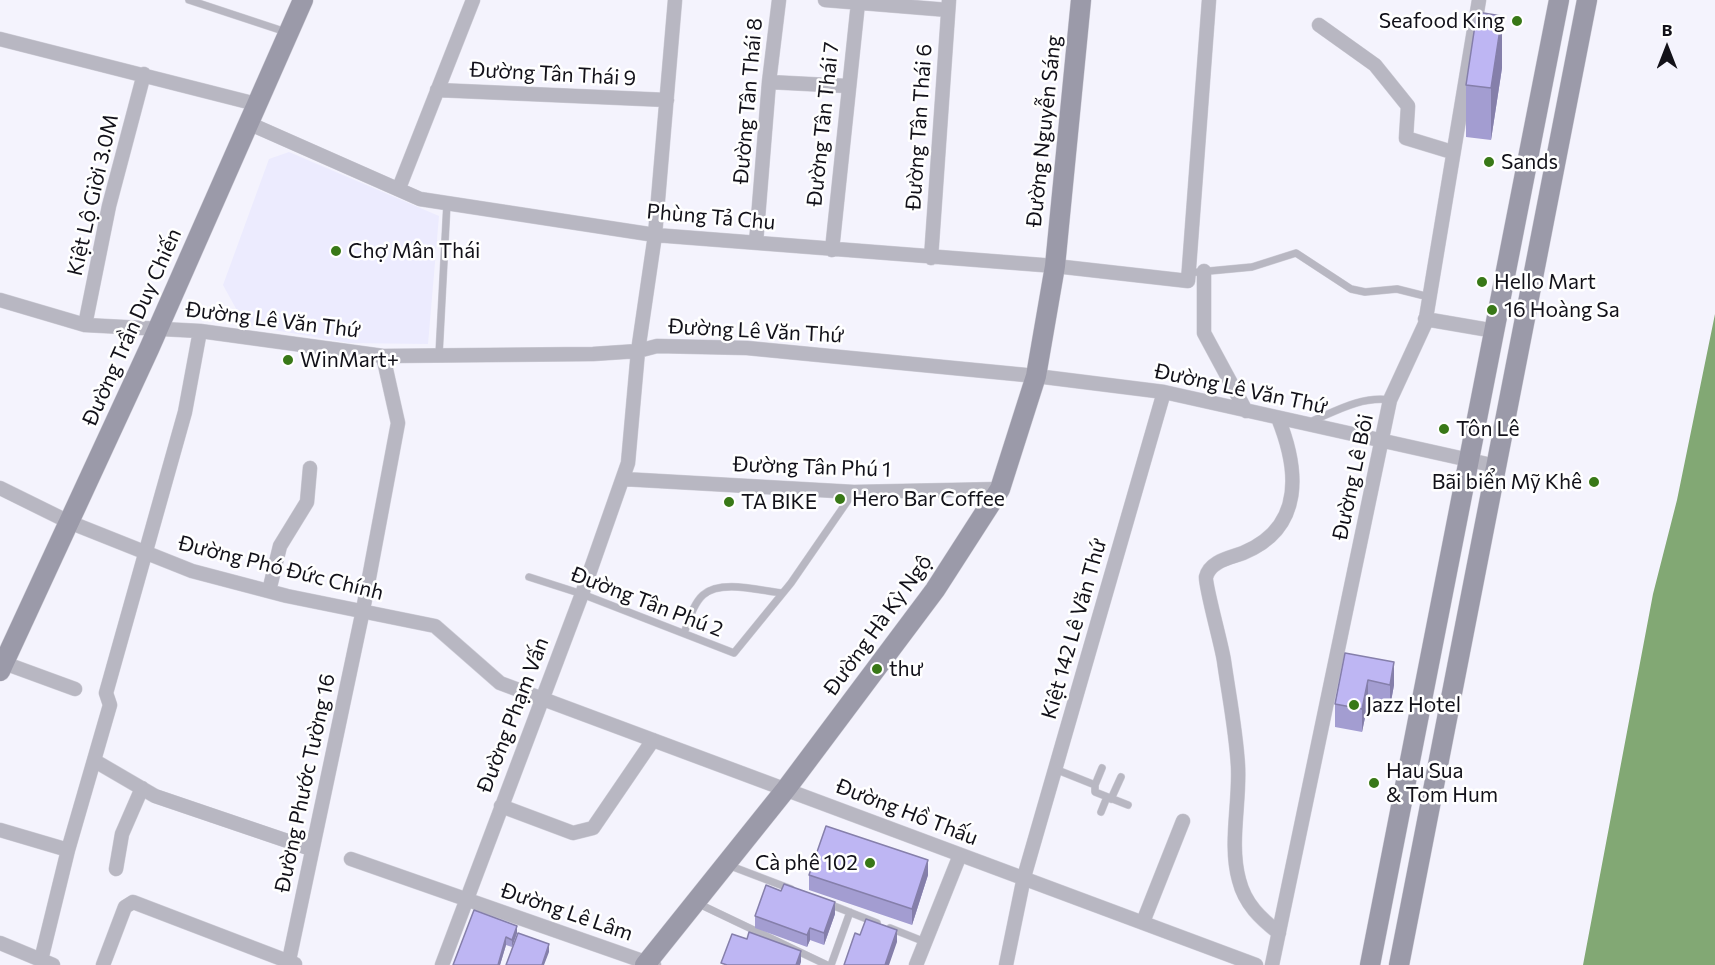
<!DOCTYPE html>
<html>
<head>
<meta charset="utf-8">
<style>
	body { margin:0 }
	#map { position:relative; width:1715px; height:965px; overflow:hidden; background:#f4f3fd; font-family:Commissioner,sans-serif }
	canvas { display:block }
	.north { position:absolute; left:1637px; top:18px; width:60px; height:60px; -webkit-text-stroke:4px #fff; paint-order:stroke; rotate:0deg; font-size:16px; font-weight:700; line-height:24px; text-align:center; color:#121119 }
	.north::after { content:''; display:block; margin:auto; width:21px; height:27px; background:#121119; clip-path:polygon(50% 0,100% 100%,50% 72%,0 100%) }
</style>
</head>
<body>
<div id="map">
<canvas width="1715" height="965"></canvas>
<div class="north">B</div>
</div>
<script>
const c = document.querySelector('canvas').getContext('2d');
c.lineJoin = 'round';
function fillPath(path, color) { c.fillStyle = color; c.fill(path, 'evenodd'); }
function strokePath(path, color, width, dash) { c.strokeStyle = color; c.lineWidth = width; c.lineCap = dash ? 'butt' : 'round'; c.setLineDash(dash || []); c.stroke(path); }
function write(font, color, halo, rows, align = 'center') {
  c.font = font + ' Commissioner,sans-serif'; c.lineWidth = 5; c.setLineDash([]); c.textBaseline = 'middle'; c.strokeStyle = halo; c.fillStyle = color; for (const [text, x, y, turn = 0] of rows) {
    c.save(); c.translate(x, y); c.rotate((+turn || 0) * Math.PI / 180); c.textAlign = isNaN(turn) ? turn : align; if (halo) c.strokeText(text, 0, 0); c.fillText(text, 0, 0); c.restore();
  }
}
fillPath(new Path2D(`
	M289,152L439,216L428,344L349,343L245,325L223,285L269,159Z`), '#ecebfe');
fillPath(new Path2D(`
	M1715,314V965H1583L1653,594L1677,500Z`), '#82a874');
const lane = new Path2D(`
	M189,0L286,32
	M1188,273L1252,267L1296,253L1351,289L1365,292L1397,289L1429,297
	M439,355L447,203
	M1310,422C1336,411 1361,396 1390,400
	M529,577L582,594L734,653L791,583L853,493
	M684,633C689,621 693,604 703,595C721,579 761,591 782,593
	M1055,769L1095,785L1102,768
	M1095,785V792L1128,805
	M1111,799L1121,777
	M1101,812L1107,797
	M728,865L791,889
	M697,903L827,965
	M829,904L877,923
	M890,928L925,942
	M831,965L850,912`);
const street = new Path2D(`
	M825,0L948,10
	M1319,25L1375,65L1408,106L1406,138L1452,152
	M0,39L256,104
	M769,82L847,86
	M437,90L667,100
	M248,123L420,199L655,235L1055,266L1188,281L1209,0
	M399,188L473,0
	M756,243L769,82L779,0
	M832,250L858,3
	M931,258L949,0
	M1204,271V333L1246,411
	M0,300L85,325L200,331L383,356L593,354L638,351L657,346L747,348L1036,376L1164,392L1496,466
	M1425,319L1495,331
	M85,325L109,206L144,74
	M1278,418C1299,470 1304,528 1243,553C1230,558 1210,561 1206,577C1205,586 1222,646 1224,661C1229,696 1236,731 1238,766C1240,803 1229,844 1239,880C1245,904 1260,918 1279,933
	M623,479L854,492L1000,489
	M0,488L69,522L192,571L287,596L435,626L500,683L1256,965
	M269,591L280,546L307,502L310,468
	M4,663L75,689
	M95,761L155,796L311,849
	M501,806L573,833L593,828L653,740
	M0,830L68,850
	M351,859L654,965
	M116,869L122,834L142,788
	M1143,922L1183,821
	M0,943L53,965
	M41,960L68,850L110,705L106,693L185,412L200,331
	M103,965L125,907L133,902L295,964
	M288,965L363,610L398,423L383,356
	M442,965L582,594L628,463L638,351L655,235L675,0
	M916,965L960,855
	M1006,965L1024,877L1164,392
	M1272,965L1390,400L1425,324L1479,0`);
const secondary = new Path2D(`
	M0,671L149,349L303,0
	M645,965L786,789L935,590L1000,489L1036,376L1055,266L1081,0
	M1370,965L1559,0
	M1399,965L1587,0`);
strokePath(lane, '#d0cfd9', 8);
strokePath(street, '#d0cfd9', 15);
strokePath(secondary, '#d0cfd9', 21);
strokePath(lane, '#b8b7c2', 7);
strokePath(street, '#b8b7c2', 14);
strokePath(secondary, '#9b9aa9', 20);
fillPath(new Path2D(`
	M1502,68L1491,140L1466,137V85Z
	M1345,653L1394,685L1390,707L1368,703L1362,732L1335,727V704Z
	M809,875H928L912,925L809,890Z
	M474,910L517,933L512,947L506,945L500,965H453Z
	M835,914L824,945L810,940L807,947L755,928V916Z`), '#a39dd1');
fillPath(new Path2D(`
	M1502,16V68L1491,140V88Z
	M1394,662V685L1390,707V685Z
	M1368,680V703L1362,732V709Z
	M928,860V875L912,925V909Z
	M835,902V914L824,945V933Z
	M517,926V933L512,947V940Z
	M810,928V940L807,947V935Z
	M897,930V942L889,965H885Z
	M506,937V945L500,965H498Z
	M549,944V952L544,965H542Z
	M801,951V962L800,965H796Z`), '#857faa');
const building = new Path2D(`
	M1477,12L1502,16L1491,88L1466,85Z
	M1345,653L1394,662L1390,685L1368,680L1362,709L1335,704Z
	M826,826L928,860L912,909L809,875Z
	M784,884L835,902L824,933L810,928L807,935L755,916L766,885L781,891Z
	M474,910L517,926L512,940L506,937L498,965H453Z
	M866,919L897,930L885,965H844L855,933L860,935Z
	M749,932L801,951L796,965H727L721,963L732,934L747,939Z
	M518,933L549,944L542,965H506Z`);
fillPath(building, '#beb6f3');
strokePath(building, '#857faa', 1.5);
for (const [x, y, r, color] of [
	[1517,21,6,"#387817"],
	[1489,162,6,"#387817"],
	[336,251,6,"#387817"],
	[1482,282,6,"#387817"],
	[1492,310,6,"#387817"],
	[288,360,6,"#387817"],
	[1444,429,6,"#387817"],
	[1594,482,6,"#387817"],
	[840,499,6,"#387817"],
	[729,502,6,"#387817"],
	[877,669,6,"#387817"],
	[1354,705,6,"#387817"],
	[1374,783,6,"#387817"],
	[870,863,6,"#387817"]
]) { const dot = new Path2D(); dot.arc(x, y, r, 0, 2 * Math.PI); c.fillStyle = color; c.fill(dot); strokePath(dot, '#fff', 2); }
write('21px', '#121119', '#fff', [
	["Seafood King",1505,21,"right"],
	["Sands",1501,162],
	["Chợ Mân Thái",348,251],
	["Hello Mart",1494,282],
	["16 Hoàng Sa",1504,310],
	["WinMart+",300,360],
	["Tôn Lê",1456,429],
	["Bãi biển Mỹ Khê",1582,482,"right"],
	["Hero Bar Coffee",852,499],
	["TA BIKE",741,502],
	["thư",889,669],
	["Jazz Hotel",1366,705],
	["Hau Sua",1386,771],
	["& Tom Hum",1386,795],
	["Cà phê 102",858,863,"right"]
], 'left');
write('21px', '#121119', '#fff', [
	["Đường Tân Thái 9",553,74,3],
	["Đường Tân Thái 8",748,101,-85],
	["Đường Tân Thái 7",823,124,-84],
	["Đường Tân Thái 6",919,127,-86],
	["Đường Nguyễn Sáng",1044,131,-84],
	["Kiệt Lộ Giời 3.0M",93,195,-77],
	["Phùng Tả Chu",711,217,5],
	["Đường Lê Văn Thứ",273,320,7],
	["Đường Trần Duy Chiến",132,327,-66],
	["Đường Lê Văn Thứ",756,331,3],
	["Đường Lê Văn Thứ",1241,389,12],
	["Đường Tân Phú 1",812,467,2],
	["Đường Lê Bôi",1353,477,-78],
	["Đường Phó Đức Chính",281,568,14],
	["Đường Tân Phú 2",647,602,21],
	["Đường Hà Kỳ Ngộ",878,625,-54],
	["Kiệt 142 Lê Văn Thứ",1074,629,-74],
	["Đường Phạm Vấn",513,715,-69],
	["Đường Phước Tường 16",305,783,-78],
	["Đường Hồ Thấu",907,812,21],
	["Đường Lê Lâm",567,912,19]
]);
</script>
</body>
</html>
